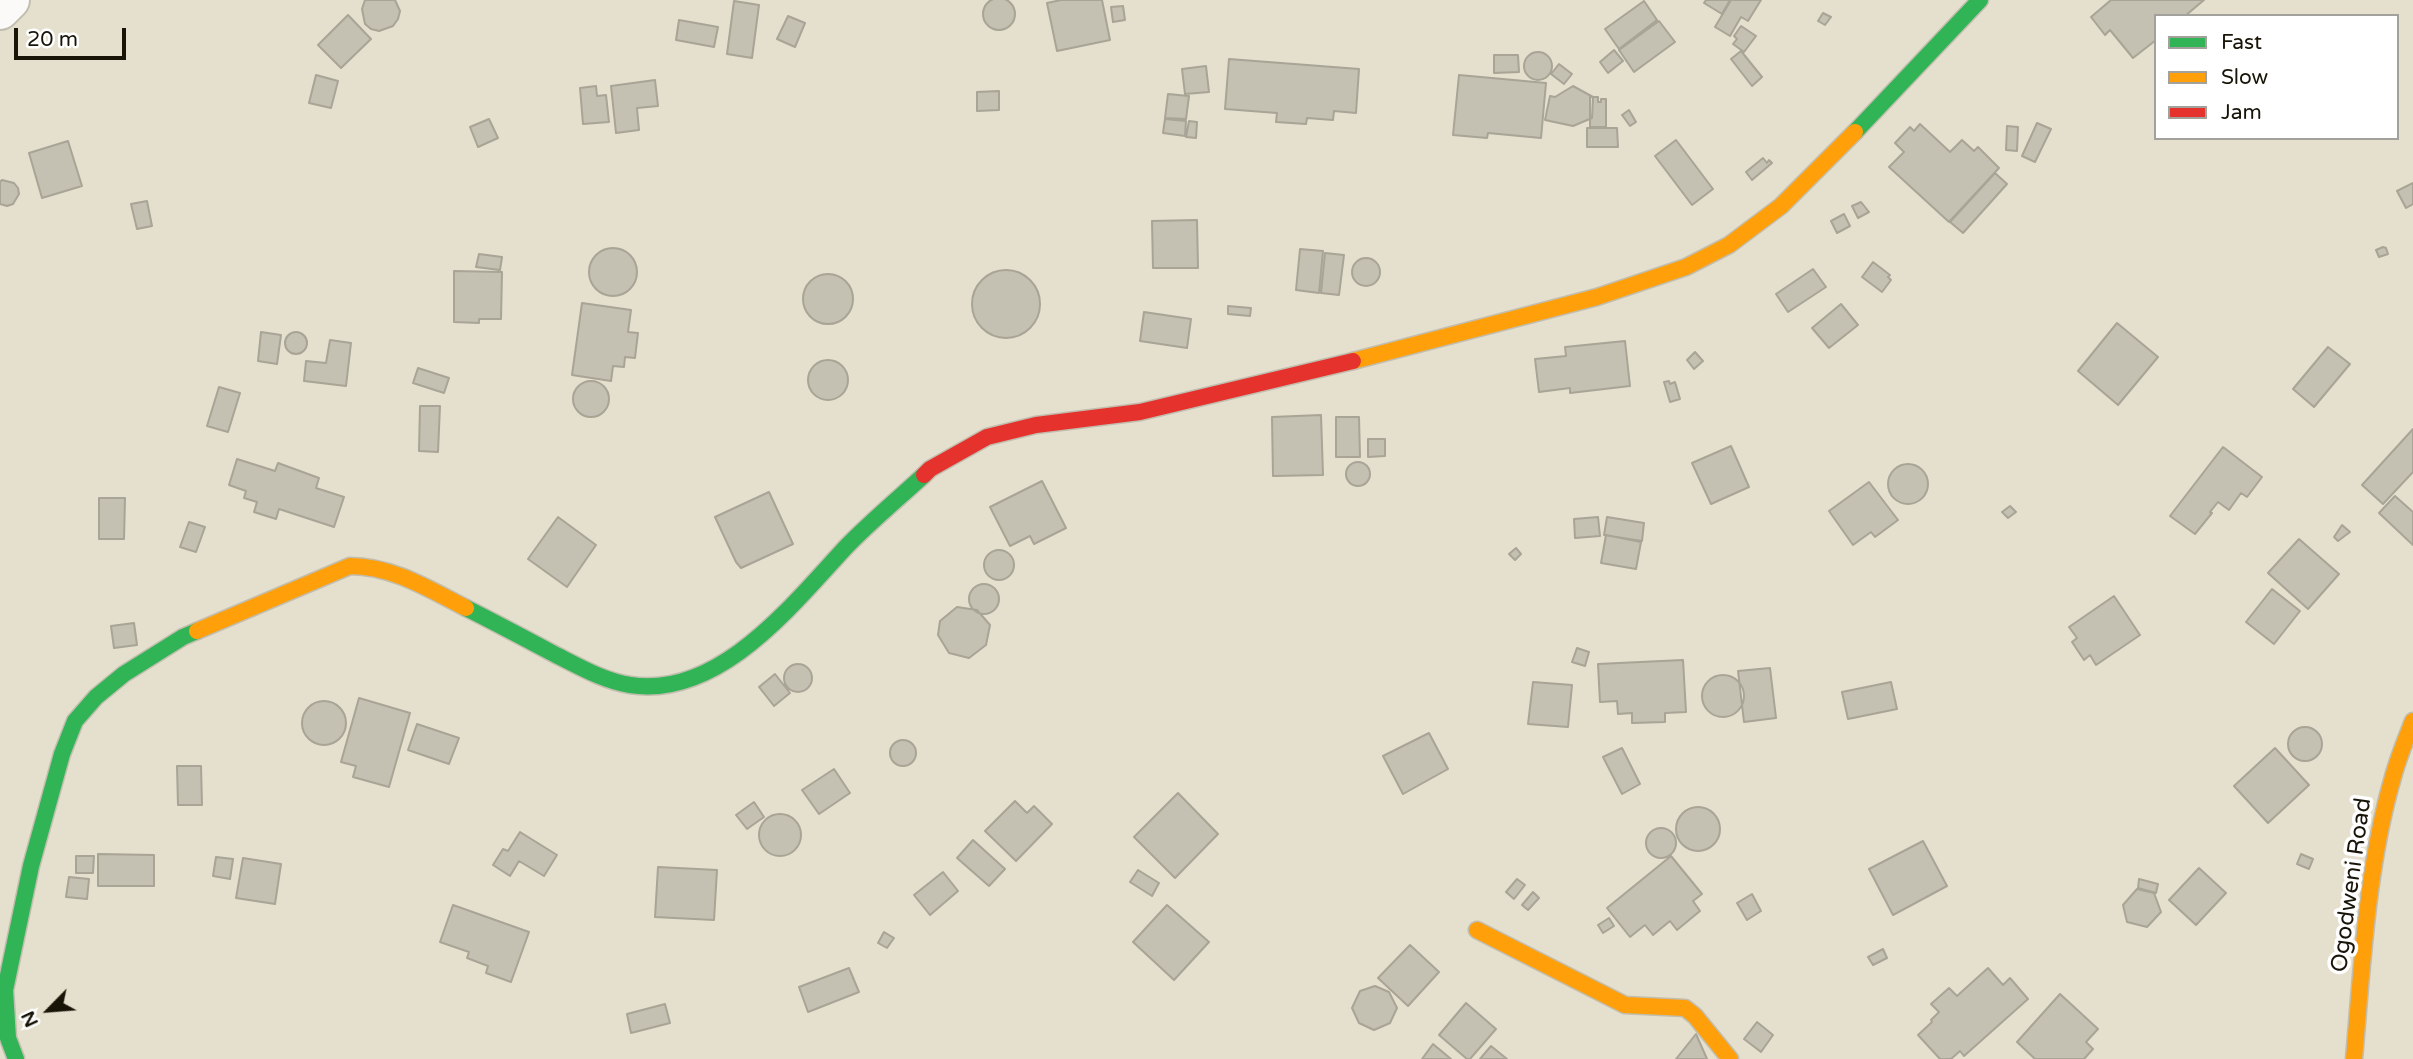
<!DOCTYPE html>
<html>
<head>
<meta charset="utf-8">
<style>
	body { margin:0 }
	#map { position:relative; width:2413px; height:1059px; overflow:hidden; background:#e5dfcd; font-family:"Varela Round",sans-serif }
	canvas { display:block }
	.legend { position:absolute; left:2154px; top:14px; width:245px; height:126px; box-sizing:border-box; background:#fff; border:2px solid #a3a19c; margin:0; padding:9px 12px; list-style:none; font-size:21px; color:#181408 }
	.legend li { display:flex; align-items:center; gap:14px; height:35px }
	.legend b { width:35px; border:2px solid #a3a19c }
	.north { position:absolute; left:14px; top:975px; width:70px; height:70px; -webkit-text-stroke:5px #fff; paint-order:stroke; rotate:245deg; font-size:19px; font-weight:700; line-height:28px; text-align:center; color:#181408 }
	.north::after { content:''; display:block; margin:auto; width:24px; height:32px; background:#181408; clip-path:polygon(50% 0,100% 100%,50% 72%,0 100%) }
	.scale { position:absolute; left:14px; top:28px; width:112px; height:32px; box-sizing:border-box; border:4px solid #181408; border-top:0; padding-left:9px; font-size:21px; line-height:24px; white-space:nowrap; color:#181408; -webkit-text-stroke:5px #fff; paint-order:stroke }
</style>
</head>
<body>
<div id="map">
<canvas width="2413" height="1059"></canvas>
<ul class="legend">
<li><b style="height:9px;background:#30b455"></b>Fast</li>
<li><b style="height:9px;background:#ff9f0a"></b>Slow</li>
<li><b style="height:9px;background:#e5322d"></b>Jam</li>
</ul>
<div class="north">N</div>
<div class="scale">20 m</div>
</div>
<script>
const c = document.querySelector('canvas').getContext('2d');
c.lineJoin = 'round';
function fillPath(path, color) { c.fillStyle = color; c.fill(path, 'evenodd'); }
function strokePath(path, color, width, dash) { c.strokeStyle = color; c.lineWidth = width; c.lineCap = dash ? 'butt' : 'round'; c.setLineDash(dash || []); c.stroke(path); }
function write(font, color, halo, rows, align = 'center') {
  c.font = font + ' "Varela Round",sans-serif'; c.lineWidth = 7; c.setLineDash([]); c.textBaseline = 'middle'; c.strokeStyle = halo; c.fillStyle = color; for (const [text, x, y, turn = 0] of rows) {
    c.save(); c.translate(x, y); c.rotate((+turn || 0) * Math.PI / 180); c.textAlign = isNaN(turn) ? turn : align; if (halo) c.strokeText(text, 0, 0); c.fillText(text, 0, 0); c.restore();
  }
}
const building = new Path2D(`
	M983 14a16 16 0 1 1 32 0a16 16 0 1 1-32 0Z
	M365,0H395L400,11L398,19L393,26L379,31L371,29L365,24L362,9Z
	M1061,0H1102L1110,40L1057,51L1047,3Z
	M1706,0H1730L1722,14L1704,3Z
	M1731,0H1761L1748,21L1741,17L1730,36L1715,27Z
	M2111,0H2204L2185,16H2156V40L2133,58L2110,30L2105,35L2091,17Z
	M734,1L759,5L752,58L727,54Z
	M1644,1L1657,20L1619,49L1605,29Z
	M1123,6L1125,20L1113,22L1111,7Z
	M1823,13L1831,17L1825,25L1818,21Z
	M348,15L371,39L341,68L318,45Z
	M788,16L805,23L795,47L777,39Z
	M679,20L718,27L714,47L676,40Z
	M1659,21L1675,42L1634,72L1619,50Z
	M1741,26L1756,36L1744,52L1733,44L1737,39L1734,36Z
	M1614,50L1623,61L1608,73L1600,62Z
	M1741,51L1762,77L1752,86L1731,59Z
	M1524 66a14 14 0 1 1 28 0a14 14 0 1 1-28 0Z
	M1494,55H1518L1519,72L1494,73Z
	M1229,59L1359,69L1356,113L1334,111L1333,120L1307,118L1306,124L1276,122L1277,113L1225,109Z
	M1559,64L1572,74L1564,84L1551,74Z
	M1206,66L1209,92L1185,94L1182,69Z
	M316,75L338,81L331,108L309,103Z
	M1459,75L1546,83L1541,138L1488,133L1487,138L1453,135Z
	M655,80L658,106L637,108L639,130L616,133L611,86Z
	M596,86L597,96L606,95L609,122L583,124L580,88Z
	M1573,86L1593,97L1592,118L1573,126L1545,120L1550,96L1555,97Z
	M999,91V110L977,111V92Z
	M1168,94L1189,96L1186,119L1165,118Z
	M1590,97H1598V102H1601V99H1606V127H1590Z
	M1629,110L1636,122L1630,126L1622,115Z
	M489,119L498,138L478,147L470,127Z
	M1165,119L1186,121L1185,136L1163,133Z
	M1189,121L1197,122L1196,138L1186,137Z
	M2037,123L2051,129L2035,162L2022,156Z
	M1920,124L1950,152L1962,140L1974,151L1978,147L1999,168L1949,222L1889,167L1904,152L1895,143L1910,127L1914,131Z
	M2007,126L2018,127L2017,151L2006,150Z
	M1587,128H1617L1618,147H1587Z
	M1676,140L1713,189L1692,205L1655,156Z
	M68,141L82,186L42,198L29,153Z
	M1763,158L1767,163L1769,160L1772,163L1752,180L1746,172Z
	M1995,173L2007,184L1963,233L1950,222Z
	M2,180L14,183L18,188L19,194L13,204L7,206L0,204V182Z
	M2413,183V204L2406,208L2397,191Z
	M147,201L152,226L137,229L131,204Z
	M1861,202L1869,212L1858,218L1852,206Z
	M1844,214L1850,226L1837,233L1831,221Z
	M1197,220L1198,268H1153L1152,221Z
	M2383,247L2386,248L2388,254L2379,257L2376,250Z
	M589 272a24 24 0 1 1 48 0a24 24 0 1 1-48 0Z
	M1300,249L1323,251L1319,293L1296,290Z
	M1325,253L1344,255L1339,295L1321,293Z
	M479,254L502,257L500,270L476,267Z
	M1352 272a14 14 0 1 1 28 0a14 14 0 1 1-28 0Z
	M1873,262L1890,275L1888,277L1891,280L1882,292L1862,277Z
	M1813,269L1826,287L1788,312L1776,294Z
	M972 304a34 34 0 1 1 68 0a34 34 0 1 1-68 0Z
	M454,271L502,272L501,319H479V323L454,322Z
	M803 299a25 25 0 1 1 50 0a25 25 0 1 1-50 0Z
	M582,303L631,310L628,332L638,333L635,358L625,357L624,367L613,366L611,381L572,375Z
	M1841,304L1858,325L1829,348L1812,328Z
	M1228,306L1251,308L1250,316L1228,314Z
	M1144,312L1191,319L1187,348L1140,341Z
	M2117,323L2158,357L2118,405L2078,371Z
	M285 343a11 11 0 1 1 22 0a11 11 0 1 1-22 0Z
	M261,332L281,335L277,364L258,361Z
	M330,340L351,343L346,386L304,381L306,361L326,363Z
	M1625,341L1630,386L1570,393V388L1539,392L1535,359L1566,356L1565,347Z
	M2328,347L2350,364L2314,407L2293,389Z
	M1695,352L1703,361L1694,369L1687,360Z
	M808 380a20 20 0 1 1 40 0a20 20 0 1 1-40 0Z
	M418,368L449,378L444,393L413,383Z
	M1669,381L1670,384L1675,382L1680,399L1670,402L1664,382Z
	M573 399a18 18 0 1 1 36 0a18 18 0 1 1-36 0Z
	M219,387L240,393L228,432L207,426Z
	M420,406H440L438,452L419,451Z
	M1321,415L1323,475L1273,476L1272,417Z
	M1336,417H1359L1360,457H1336Z
	M2413,429V472L2383,504L2362,485Z
	M1368,439H1385V456L1368,457Z
	M1731,446L1749,487L1711,504L1692,463Z
	M2223,447L2262,477L2247,497L2241,493L2229,510L2218,502L2210,512L2212,513L2195,534L2170,516Z
	M237,459L275,471L278,463L319,478L316,488L344,497L334,527L279,509L276,519L254,512L257,502L244,498L246,491L229,485Z
	M1346 474a12 12 0 1 1 24 0a12 12 0 1 1-24 0Z
	M1888 484a20 20 0 1 1 40 0a20 20 0 1 1-40 0Z
	M1042,481L1066,528L1034,544L1030,536L1010,546L990,507Z
	M1869,482L1898,520L1875,537L1871,532L1853,545L1829,511Z
	M769,492L793,544L741,568L736,562L715,517Z
	M2395,496L2413,512V545L2379,513Z
	M99,498H125L124,539H99Z
	M2010,506L2016,512L2008,518L2002,512Z
	M558,517L596,545L567,587L528,559Z
	M1598,517L1600,536L1575,538L1574,519Z
	M1607,517L1644,523L1642,541L1604,535Z
	M189,522L205,527L196,552L180,547Z
	M2342,525L2350,532L2338,541L2334,537Z
	M1606,535L1641,542L1636,569L1601,563Z
	M2299,539L2339,574L2308,609L2268,573Z
	M1516,548L1521,554L1515,560L1509,554Z
	M984 565a15 15 0 1 1 30 0a15 15 0 1 1-30 0Z
	M969 599a15 15 0 1 1 30 0a15 15 0 1 1-30 0Z
	M2272,589L2300,611L2274,644L2246,622Z
	M2114,596L2140,635L2096,665L2090,655L2084,660L2072,642L2077,638L2069,627Z
	M957,607L977,610L990,625L986,645L969,658L949,653L938,635L940,621Z
	M134,623L137,645L114,648L111,626Z
	M1577,648L1589,652L1585,666L1572,662Z
	M1683,660L1686,712L1665,713V722L1632,723V713L1618,714L1617,701L1600,702L1598,664Z
	M784 678a14 14 0 1 1 28 0a14 14 0 1 1-28 0Z
	M1770,668L1776,718L1744,722L1738,671Z
	M775,674L790,693L774,706L759,687Z
	M1702 696a21 21 0 1 1 42 0a21 21 0 1 1-42 0Z
	M1533,682L1572,685L1568,727L1528,724Z
	M1891,682L1897,709L1848,719L1842,692Z
	M359,698L410,713L389,787L353,777L356,766L341,762Z
	M302 723a22 22 0 1 1 44 0a22 22 0 1 1-44 0Z
	M417,724L459,738L449,764L408,750Z
	M2288 744a17 17 0 1 1 34 0a17 17 0 1 1-34 0Z
	M1429,733L1448,769L1403,794L1383,756Z
	M890 753a13 13 0 1 1 26 0a13 13 0 1 1-26 0Z
	M1622,748L1640,784L1622,794L1603,757Z
	M2275,748L2309,785L2268,823L2234,786Z
	M177,766H201L202,805H178Z
	M834,769L850,793L819,814L802,790Z
	M1178,793L1218,834L1175,878L1134,837Z
	M1015,801L1027,813L1034,806L1052,824L1016,861L985,831Z
	M754,802L764,817L747,829L736,815Z
	M1676 829a22 22 0 1 1 44 0a22 22 0 1 1-44 0Z
	M759 835a21 21 0 1 1 42 0a21 21 0 1 1-42 0Z
	M1646 843a15 15 0 1 1 30 0a15 15 0 1 1-30 0Z
	M520,832L557,855L544,876L519,861L510,876L493,865L503,849L508,851Z
	M973,840L1005,869L989,886L957,858Z
	M1923,841L1947,886L1893,915L1869,869Z
	M98,854L154,855V886H98Z
	M2301,854L2313,859L2309,869L2297,864Z
	M76,856H94L93,873H76Z
	M1671,856L1702,894L1693,901L1700,911L1677,930L1670,921L1653,935L1645,925L1630,937L1607,908Z
	M216,857L233,859L230,879L213,876Z
	M243,858L281,864L275,904L236,898Z
	M658,867L717,870L714,920L655,917Z
	M2199,868L2226,893L2196,925L2169,900Z
	M1138,870L1159,883L1152,896L1130,882Z
	M943,872L958,891L930,915L914,895Z
	M69,877L89,879L87,899L66,897Z
	M1517,879L1525,885L1514,899L1506,892Z
	M2139,879L2158,884L2156,893L2138,888Z
	M2137,889L2154,893L2161,912L2147,927L2127,922L2123,905Z
	M1533,892L1539,898L1528,910L1522,905Z
	M1752,894L1761,911L1747,920L1737,903Z
	M453,905L529,932L511,982L486,973L488,966L467,958L469,952L440,942Z
	M1167,905L1209,942L1174,980L1133,942Z
	M1609,918L1614,926L1603,933L1598,925Z
	M884,932L894,938L887,948L878,943Z
	M1410,945L1439,972L1408,1006L1378,978Z
	M1883,949L1887,958L1873,965L1868,957Z
	M849,968L859,992L808,1012L799,987Z
	M1988,968L2003,985L2010,978L2028,999L1964,1056L1960,1051L1951,1059H1940L1918,1035L1932,1022L1931,1020L1939,1012L1931,1004L1949,988L1957,996Z
	M1375,986L1389,992L1397,1008L1390,1023L1374,1030L1359,1023L1352,1008L1360,991Z
	M2060,994L2098,1029L2086,1042L2093,1049L2084,1059H2035L2017,1042Z
	M1466,1003L1496,1029L1470,1059H1467L1439,1035Z
	M665,1004L670,1023L631,1033L627,1014Z
	M1757,1022L1773,1035L1761,1052L1744,1039Z
	M1696,1034L1707,1059H1676Z
	M1433,1044L1451,1059H1422Z
	M1491,1046L1507,1059H1480Z`);
fillPath(building, '#c4c0b2');
strokePath(building, '#a8a496', 2);
const street = new Path2D(`
	M0,10L10,0`);
const fast = new Path2D(`
	M1855,132L1980,0
	M466,608C496,623 526,639 556,655C580,667 604,681 630,685C719,699 792,605 846,547C870,522 898,499 924,475
	M16,1059L8,1038L5,990L31,866L62,754L75,721L96,697L124,674L183,637L197,631`);
const slow = new Path2D(`
	M1353,361L1597,297L1686,267L1729,245L1781,206L1855,132
	M197,631L350,566C392,566 429,589 466,608
	M1477,930L1625,1005L1685,1008L1695,1016L1730,1059
	M2354,1059C2362,967 2367,866 2393,777C2398,758 2406,739 2413,721`);
const jam = new Path2D(`
	M924,475L930,469L987,437L1036,425L1140,412L1353,361`);
strokePath(street, '#c2beaf', 42);
strokePath(fast, '#c2beaf', 19);
strokePath(slow, '#c2beaf', 19);
strokePath(jam, '#c2beaf', 19);
strokePath(street, '#fbfaf8', 38);
strokePath(fast, '#30b455', 16);
strokePath(slow, '#ff9f0a', 16);
strokePath(jam, '#e5322d', 16);
write('23px', '#181408', '#fff', [
	["Ogodweni Road",2352,885,-82]
]);
</script>
</body>
</html>
